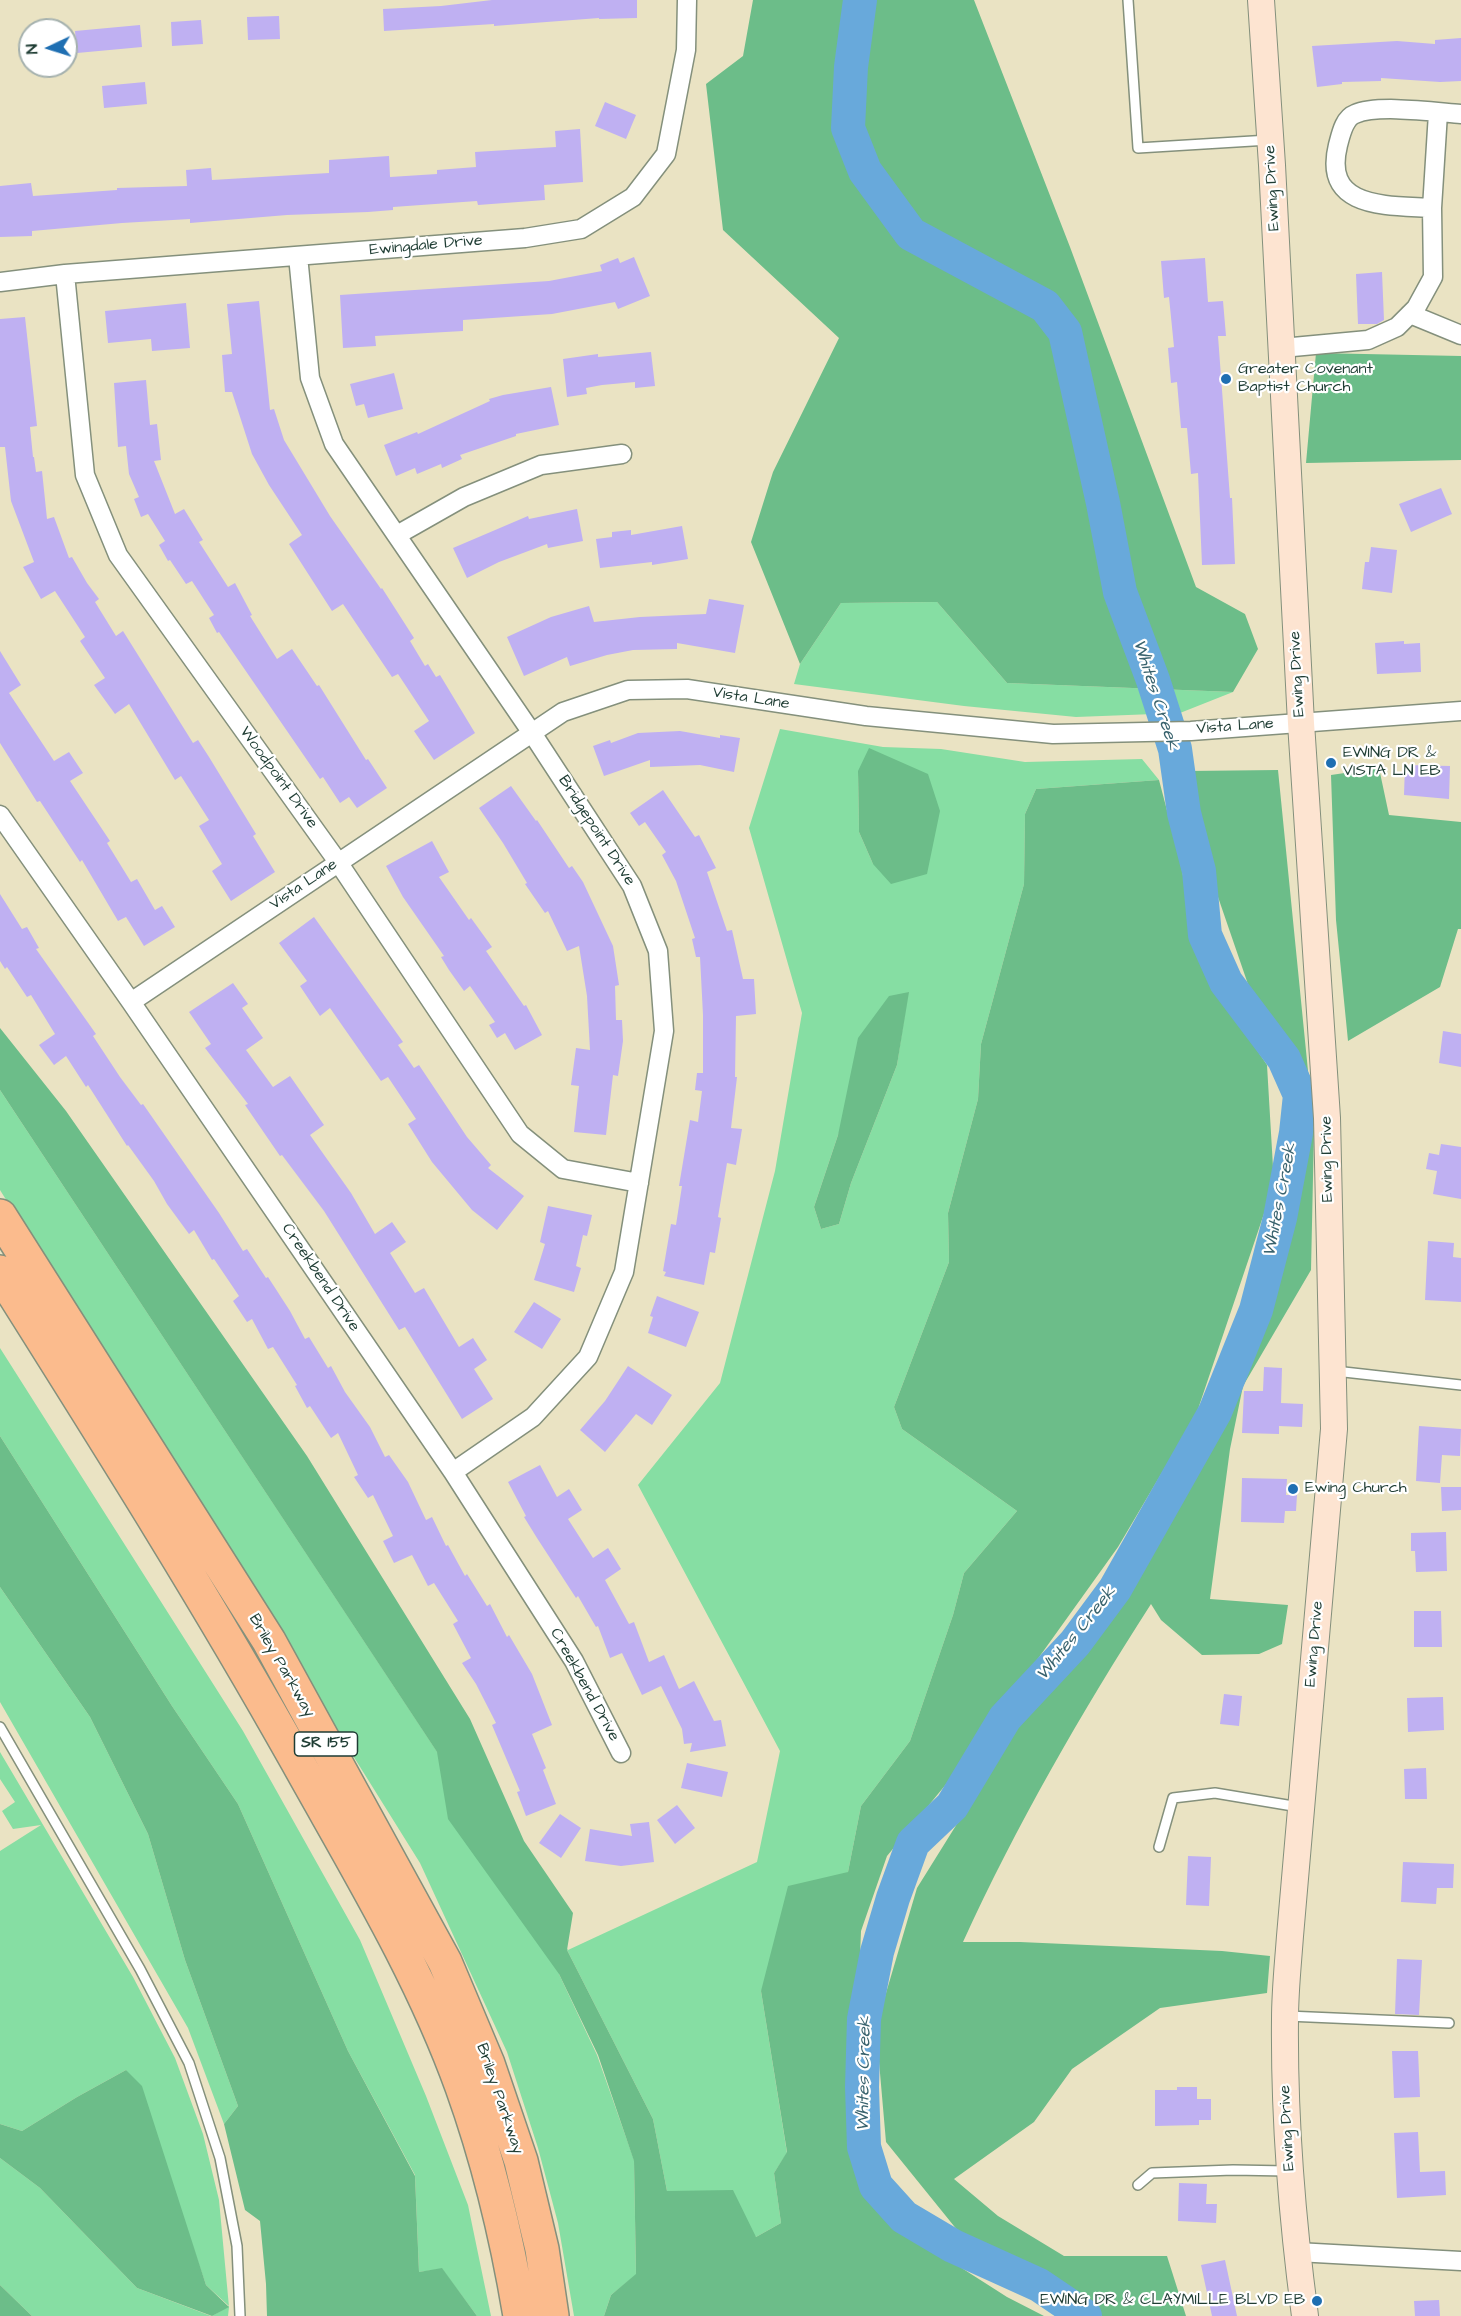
<!DOCTYPE html>
<html>
<head>
<meta charset="utf-8">
<style>
	body { margin:0 }
	#map { position:relative; width:1461px; height:2316px; overflow:hidden; background:#eae3c3; font-family:"Architects Daughter",sans-serif }
	canvas { display:block }
	.north { position:absolute; left:18px; top:18px; width:60px; height:60px; box-sizing:border-box; background:#fff; border:2px solid #a5b1ae; border-radius:50%; rotate:266deg; font-size:16px; font-weight:700; line-height:24px; text-align:center; color:#1f3d34 }
	.north::after { content:''; display:block; margin:auto; width:21px; height:27px; background:#1f6fb2; clip-path:polygon(50% 0,100% 100%,50% 72%,0 100%) }
</style>
</head>
<body>
<div id="map">
<canvas width="1461" height="2316"></canvas>
<div class="north">N</div>
</div>
<script>
const c = document.querySelector('canvas').getContext('2d');
c.lineJoin = 'round';
function fillPath(path, color) { c.fillStyle = color; c.fill(path, 'evenodd'); }
function strokePath(path, color, width, dash) { c.strokeStyle = color; c.lineWidth = width; c.lineCap = dash ? 'butt' : 'round'; c.setLineDash(dash || []); c.stroke(path); }
function write(font, color, halo, rows, align = 'center') {
  c.font = font + ' "Architects Daughter",sans-serif'; c.lineWidth = 4.5; c.setLineDash([]); c.textBaseline = 'middle'; c.strokeStyle = halo; c.fillStyle = color; for (const [text, x, y, turn = 0] of rows) {
    c.save(); c.translate(x, y); c.rotate((+turn || 0) * Math.PI / 180); c.textAlign = isNaN(turn) ? turn : align; if (halo) c.strokeText(text, 0, 0); c.fillText(text, 0, 0); c.restore();
  }
}
fillPath(new Path2D(`
	M937,602L1007,683L1233,692L1180,713L1076,717L964,706L794,684L800,664L841,603Z
	M780,729L883,747L941,749L1025,762L1142,759L1159,780L1036,789L1025,814L1024,884L981,1044L978,1099L948,1213L949,1262L894,1407L902,1429L1017,1511L964,1573L953,1615L910,1741L861,1806L848,1872L761,1991L787,2153L774,2173L781,2223L756,2237L689,2191H667L653,2119L567,1950L559,1974L597,2055L634,2160L636,2275L611,2295L604,2316H574L558,2223L538,2148L507,2052L420,1863L0,1190V1090L568,1950L757,1862L780,1751L638,1485L720,1383L775,1171L802,1013L749,828ZM858,771L873,864L859,832ZM908,992L897,1065L851,1183L839,1224L821,1229L814,1207L838,1135Z
	M0,1348L243,1731L360,1940L426,2096L468,2205L491,2316H477L442,2269L419,2272L415,2175L348,2051L238,1804L172,1706L0,1436Z
	M0,1587L90,1717L148,1834L185,1960L238,2106L224,2124L188,2028L0,1702Z
	M0,1752L133,1977L175,2058L203,2134L219,2200L229,2307L228,2316H212L229,2306L206,2285L183,2218L126,2070L77,2097L22,2131L0,2124V1851L41,1825L13,1829L2,1811L15,1802L0,1779Z
	M0,2158L40,2188L137,2288L211,2316H32L0,2285Z`), '#86dea3');
fillPath(new Path2D(`
	M753,0H974L1070,247L1196,587L1245,614L1258,649L1233,692L1007,683L937,602L841,603L800,664L751,542L773,472L839,338L723,230L706,84L743,56Z
	M1316,353L1461,356V460L1306,463Z
	M869,748L928,774L940,811L927,874L891,884L873,864L859,832L858,771Z
	M1379,768L1389,815L1461,822V929H1458L1440,987L1348,1041L1336,920L1331,775Z
	M1278,770L1314,1131L1311,1270L1243,1386L1230,1449L1210,1599L1288,1605L1282,1644L1259,1654L1202,1655L1161,1620L1151,1604C1081,1713 1017,1824 963,1942H1020L1222,1951L1270,1956L1267,1993L1160,2008L1072,2069L1034,2122L954,2179L998,2216L1064,2256H1167L1186,2316H1102L1056,2287L958,2231L886,2142L876,2027L917,1888L1018,1726L1138,1573L1227,1408L1284,1262L1307,1136L1302,1076L1251,993L1207,865L1188,771Z
	M1159,780L1179,856L1202,968L1267,1065L1274,1184L1196,1415L1118,1547L961,1766L887,1856L861,1931L855,2081L860,2161L888,2221L1007,2297L1044,2316H604L611,2295L636,2274L634,2161L598,2055L559,1974L448,1819L437,1752L0,1090V1028L66,1111L307,1456L470,1719L524,1841L573,1913L567,1950L653,2119L667,2191L733,2190L756,2237L781,2223L774,2173L787,2152L761,1991L788,1886L848,1872L861,1806L910,1741L953,1615L964,1573L1017,1511L902,1429L894,1407L949,1262L948,1213L978,1099L981,1044L1024,884L1025,814L1036,789Z
	M909,992L897,1065L851,1183L839,1224L821,1229L814,1207L838,1135L858,1038L889,996Z
	M0,1436L172,1706L238,1804L348,2051L415,2176L419,2272L442,2268L477,2316H267L266,2284L260,2221L245,2210L224,2124L238,2106L185,1960L148,1834L90,1717L0,1587Z
	M126,2070L142,2086L206,2285L229,2307L212,2316L137,2288L40,2188L0,2158V2124L22,2131L77,2097Z
	M0,2285L32,2316H0Z`), '#6cbd89');
strokePath(new Path2D(`
	M860,0L851,67L848,128L865,171L911,234L1045,306L1065,332L1103,503L1120,592L1153,680L1175,749L1184,813L1199,871L1205,935L1226,982L1284,1059L1300,1095L1296,1133L1280,1218L1256,1310L1215,1412L1115,1589L1075,1643L1005,1718L952,1806L913,1843L893,1898L877,1952L864,2019L862,2087L864,2147L876,2186L904,2217L953,2246L1039,2285L1085,2316`), '#68a9db', 34);
fillPath(new Path2D(`
	M492,0H637V18L599,19V18L494,26V24L384,31L383,9L441,6Z
	M279,16L280,39L248,40L247,17Z
	M201,20L203,44L172,46L171,22Z
	M140,25L142,47L77,53L75,31Z
	M1461,38V81L1440,82L1381,78V81L1342,82V84L1317,87L1312,46L1397,41L1435,44V40Z
	M145,82L147,104L104,108L102,86Z
	M605,102L636,115L626,139L595,126Z
	M580,129L583,182L544,185L545,200L478,205L477,201L393,207V210L368,212L287,215L190,223V219L122,223L32,231V236L0,237V186L31,183L33,196L117,190V188L187,186L186,170L211,168L212,180L295,175L329,173V160L389,156L390,177L437,174V170L476,167L475,152L556,147L555,131Z
	M634,257L650,296L618,309L615,302L552,314L463,320V331L375,336L376,346L343,348L340,295L549,281L602,271L600,265L618,258L620,263Z
	M1205,258L1208,302L1223,301L1226,336H1218L1230,498H1232L1235,564L1202,565L1198,473L1191,474L1187,428H1181L1177,382L1171,383L1168,348L1174,347L1169,297L1164,298L1161,261Z
	M1382,272L1384,320L1377,324H1358L1356,274Z
	M259,301L270,410L274,409L284,440L330,516L381,589L382,588L414,638L410,641L425,666L428,664L436,677L440,675L475,733L434,760L414,731L429,721L398,674L392,677L343,604L332,611L289,544L302,535L269,485L252,454L232,392H225L222,355L232,354L227,304Z
	M186,303L190,348L152,351L151,339L108,343L105,311Z
	M25,317L37,426L30,427L33,457H34L36,472L42,471L47,519L54,517L69,558L72,557L87,583L99,599L95,602L116,636L123,631L193,743L198,740L209,757L256,834L253,836L275,872L231,901L212,871L222,864L199,826L209,820L181,776L175,780L129,704L115,714L94,685L105,678L80,641L85,637L55,591L41,599L23,567L34,562L11,501L5,447H0V319Z
	M651,352L655,386L635,388V382L602,385L586,388L587,394L567,397L563,359L598,354V357Z
	M394,373L403,409L368,418L364,404L356,406L350,384Z
	M146,380L150,425L157,424L161,460L154,461L175,514L184,509L203,540L199,542L228,587L235,583L252,615L250,616L277,659L292,649L317,686L319,685L366,760L368,759L387,788L357,808L349,797L340,803L323,777L320,779L219,632L217,633L209,618L214,615L192,581L186,584L170,560L168,561L159,545L165,541L148,514L141,517L134,499L139,497L129,474L126,446L118,447L114,383Z
	M551,387L559,425L516,434V436L460,455L462,459L442,468L441,464L417,474L415,468L396,476L384,445L417,432L418,434L490,401L489,399L503,395Z
	M1441,488L1452,514L1411,532L1399,504Z
	M577,509L583,541L548,548L547,544L499,562L467,578L453,548L528,516L529,519Z
	M682,526L688,559L652,565V562L600,568L596,539L612,537V532L631,530V535Z
	M1371,547L1397,550L1392,593L1362,589L1365,562H1369Z
	M709,599L744,605L735,653L677,643V649L633,650L607,655L570,666L567,657L524,676L507,637L551,617L589,606L594,622L640,617L706,614Z
	M1404,641V644L1420,643L1421,672L1377,674L1375,643Z
	M0,651L21,685L9,693L54,761L69,752L83,773L70,781L110,841L107,843L131,882L137,879L155,910L162,906L175,927L144,946L126,917L118,921L82,860L80,862L40,801L37,802L0,743Z
	M680,731L720,738V735L740,738L734,772L700,765L650,767V760L604,776L593,746L610,740L611,743L638,733Z
	M1405,765L1450,766L1449,799L1404,795Z
	M511,786L536,821L537,820L569,868L572,866L583,882L613,946L619,985L615,986L616,1020H622L623,1041L618,1076L613,1075L606,1135L574,1132L579,1086L571,1085L576,1048L590,1050L587,996L579,946L567,951L548,911L545,913L525,884L527,883L503,843L479,808Z
	M663,790L695,837L699,835L716,868L707,872L727,931L732,930L743,979H754L756,1014L736,1016L735,1077H737L731,1128L742,1129L736,1165L727,1163L718,1217L721,1218L715,1253L710,1252L704,1285L664,1276L666,1272L663,1271L671,1224L676,1225L682,1186H679L690,1120L698,1122L702,1091L695,1090L697,1073H703V1015L700,957H696L692,939L695,938L676,881L662,855L666,852L645,822L639,826L630,813Z
	M432,841L449,872L439,877L469,920L471,918L492,947L486,951L524,1006L526,1005L542,1035L515,1050L505,1033L497,1038L489,1025L495,1022L470,986L464,991L449,970L441,957L444,956L403,897L386,866Z
	M0,894L22,929L27,927L39,948L36,949L96,1034L93,1036L120,1077L141,1105L143,1104L219,1213L243,1251L247,1249L266,1278L268,1277L290,1311L305,1339L309,1337L328,1368L331,1366L345,1392L370,1427L385,1457L389,1455L408,1482L426,1520L432,1517L446,1546L448,1545L465,1576L467,1574L487,1606L490,1604L507,1637L509,1635L532,1674L552,1725L532,1734L546,1768L543,1770L556,1804L526,1816L517,1792L520,1791L492,1725L496,1723L476,1684L462,1663L471,1658L453,1624L458,1621L434,1583L428,1586L412,1555L394,1563L383,1541L393,1536L373,1495L368,1498L354,1477L358,1475L338,1433L331,1438L310,1406L307,1408L295,1386L297,1385L273,1347L268,1349L252,1319L247,1322L233,1301L239,1296L214,1259L212,1260L194,1230L189,1234L167,1204L154,1181L128,1145L127,1146L88,1085L86,1087L66,1056L54,1065L39,1045L55,1034L31,995L27,997L7,967L5,969L0,961Z
	M314,917L403,1042L398,1045L414,1068L419,1065L467,1137L491,1165L488,1168L524,1196L497,1230L472,1210L432,1162L408,1124L416,1119L388,1077L381,1081L330,1008L320,1016L300,986L307,981L279,943Z
	M233,983L248,1004L242,1008L263,1038L246,1050L273,1087L290,1076L324,1125L310,1135L351,1193L375,1234L392,1222L406,1242L390,1253L415,1293L424,1288L459,1347L473,1338L487,1360L474,1369L493,1399L462,1419L405,1327L399,1330L324,1211L282,1155L280,1156L245,1105L248,1104L205,1048L211,1044L189,1012Z
	M1443,1031L1461,1034V1067L1439,1063Z
	M1441,1144L1461,1147V1199L1433,1194L1437,1171L1426,1169L1429,1153L1439,1155Z
	M548,1206L592,1215L587,1236L583,1235L576,1266L581,1268L574,1292L534,1280L545,1244L540,1242Z
	M1428,1241L1454,1243L1453,1257L1461,1258V1302L1425,1300Z
	M657,1296L699,1312L686,1347L648,1333L653,1317L650,1316Z
	M534,1302L561,1319L542,1349L514,1332Z
	M628,1366L672,1395L652,1425L636,1414L605,1452L580,1430L605,1401Z
	M1264,1367L1282,1368L1281,1403L1303,1404L1302,1427L1279,1426V1434L1242,1433L1244,1391H1263Z
	M1419,1426L1461,1429L1460,1456L1442,1455L1440,1483L1416,1481Z
	M540,1465L557,1497L569,1489L582,1510L568,1519L593,1558L608,1548L621,1569L605,1580L629,1624L634,1622L649,1662L664,1655L679,1689L694,1681L714,1721L721,1720L726,1746L690,1752L692,1743L684,1744L682,1729L661,1686L642,1695L622,1653L610,1658L598,1626L596,1627L578,1596L576,1598L537,1538L524,1517L526,1516L508,1482Z
	M1242,1478L1287,1479L1286,1495H1297L1296,1511H1285L1284,1523L1241,1522Z
	M1441,1487H1461V1510L1442,1511Z
	M1446,1532L1447,1571L1416,1572L1415,1551H1411V1533Z
	M1414,1611H1441L1442,1647H1414Z
	M1224,1694L1242,1696L1239,1726L1220,1724Z
	M1443,1697L1444,1730L1408,1732L1407,1698Z
	M687,1763L728,1772L722,1797L681,1788Z
	M1426,1768L1427,1799H1405L1404,1769Z
	M677,1805L695,1828L675,1844L657,1820Z
	M560,1814L581,1828L561,1858L539,1843Z
	M649,1822L654,1862L621,1866L585,1861L590,1829L632,1836L630,1824Z
	M1188,1856L1211,1857L1209,1906L1186,1905Z
	M1403,1862L1454,1864L1453,1888H1437L1436,1904L1401,1902Z
	M1397,1959L1422,1960L1419,2015L1395,2014Z
	M1392,2051H1418L1420,2097L1394,2098Z
	M1177,2087H1197V2099H1211V2120H1199V2125L1155,2126V2090H1177Z
	M1418,2132L1420,2172L1445,2171L1446,2195L1397,2198L1394,2133Z
	M1179,2183L1207,2184L1206,2204H1217L1216,2223L1178,2221Z
	M1225,2260L1237,2316H1212L1201,2265Z
	M1439,2300L1440,2316H1415L1414,2301Z`), '#bfb0f2');
const lane = new Path2D(`
	M1128,0L1138,148L1269,140
	M1335,1371L1461,1385
	M0,1727L140,1969L189,2063L220,2158L237,2246L240,2316
	M1159,1847L1173,1798L1215,1793L1299,1807
	M1287,2016L1449,2023
	M1138,2185L1152,2173L1233,2170L1287,2171`);
const street = new Path2D(`
	M1432,208C1388,205 1322,210 1338,145C1341,134 1344,118 1355,114C1377,104 1435,112 1461,114
	M298,256L310,378L334,444L532,733L632,886L658,951L664,1031L624,1272L588,1357L533,1417L453,1472
	M65,274L85,475L118,555L338,862L520,1134L563,1169L639,1183
	M0,282L65,274L525,238L581,229L633,197L666,154L686,50L687,0
	M1410,314L1461,335
	M1282,348L1368,340L1397,327L1416,308L1433,277L1432,208L1438,113
	M397,535L464,497L541,465L622,454
	M0,815L131,1002L453,1472L574,1661L621,1753
	M131,1002L563,712L628,690L687,689L866,716L1053,734L1191,731L1461,711
	M1297,2252L1461,2261`);
const secondary = new Path2D(`
	M1261,0L1272,165L1301,723L1327,1118L1334,1429L1290,1936C1288,1964 1285,1991 1285,2019C1284,2118 1292,2218 1305,2316`);
const highway = new Path2D(`
	M0,1216L269,1641L445,1962L488,2064L521,2161L542,2249L552,2316
	M0,1272C102,1434 204,1595 297,1761C356,1867 421,1973 462,2087C489,2162 507,2238 520,2316`);
strokePath(lane, '#84907c', 12);
strokePath(street, '#84907c', 21);
strokePath(secondary, '#84907c', 28);
strokePath(highway, '#84907c', 36);
strokePath(lane, '#fff', 9);
strokePath(street, '#fff', 18);
strokePath(secondary, '#fde4d1', 26);
strokePath(highway, '#fbbb8d', 33);
for (const [x, y, r, color] of [
	[1226,379,6,"#1f6fb2"],
	[1331,763,6,"#1f6fb2"],
	[1293,1489,6,"#1f6fb2"],
	[1317,2301,6,"#1f6fb2"]
]) { const dot = new Path2D(); dot.arc(x, y, r, 0, 2 * Math.PI); c.fillStyle = color; c.fill(dot); strokePath(dot, '#fff', 2); }
for (const [x, y, w] of [
	[326,1744,63]
]) { const box = new Path2D(); box.roundRect(x - w / 2, y - 12, w, 24, 4.5); c.fillStyle = '#fff'; c.fill(box); strokePath(box, '#1f3d34', 1.5); }
write('bold 15px', '#1f3d34', null, [
	["SR 155",326,1744]
]);
write('16px', '#1f3d34', '#fff', [
	["Ewing Drive",1273,188,-93],
	["Ewingdale Drive",426,246,-5],
	["Ewing Drive",1298,674,-93],
	["Vista Lane",751,699,9],
	["Vista Lane",1235,727,-4],
	["Woodpoint Drive",278,778,54],
	["Bridgepoint Drive",596,831,57],
	["Vista Lane",304,885,-34],
	["Ewing Drive",1328,1159,-91],
	["Creekbend Drive",320,1278,56],
	["Ewing Drive",1315,1644,-85],
	["Briley Parkway",281,1666,60],
	["Creekbend Drive",584,1685,61],
	["Briley Parkway",499,2099,71],
	["Ewing Drive",1288,2128,-93]
]);
write('16px', '#1f3d34', '#fff', [
	["Greater Covenant",1238,370],
	["Baptist Church",1238,388],
	["EWING DR &",1343,754],
	["VISTA LN EB",1343,772],
	["Ewing Church",1305,1489],
	["EWING DR & CLAYMILLE BLVD EB",1305,2301,"right"]
], 'left');
write('italic 18px', '#39636e', '#fff', [
	["Whites Creek",1155,695,72],
	["Whites Creek",1281,1200,-79],
	["Whites Creek",1077,1634,-51],
	["Whites Creek",865,2074,-89]
]);
</script>
</body>
</html>
